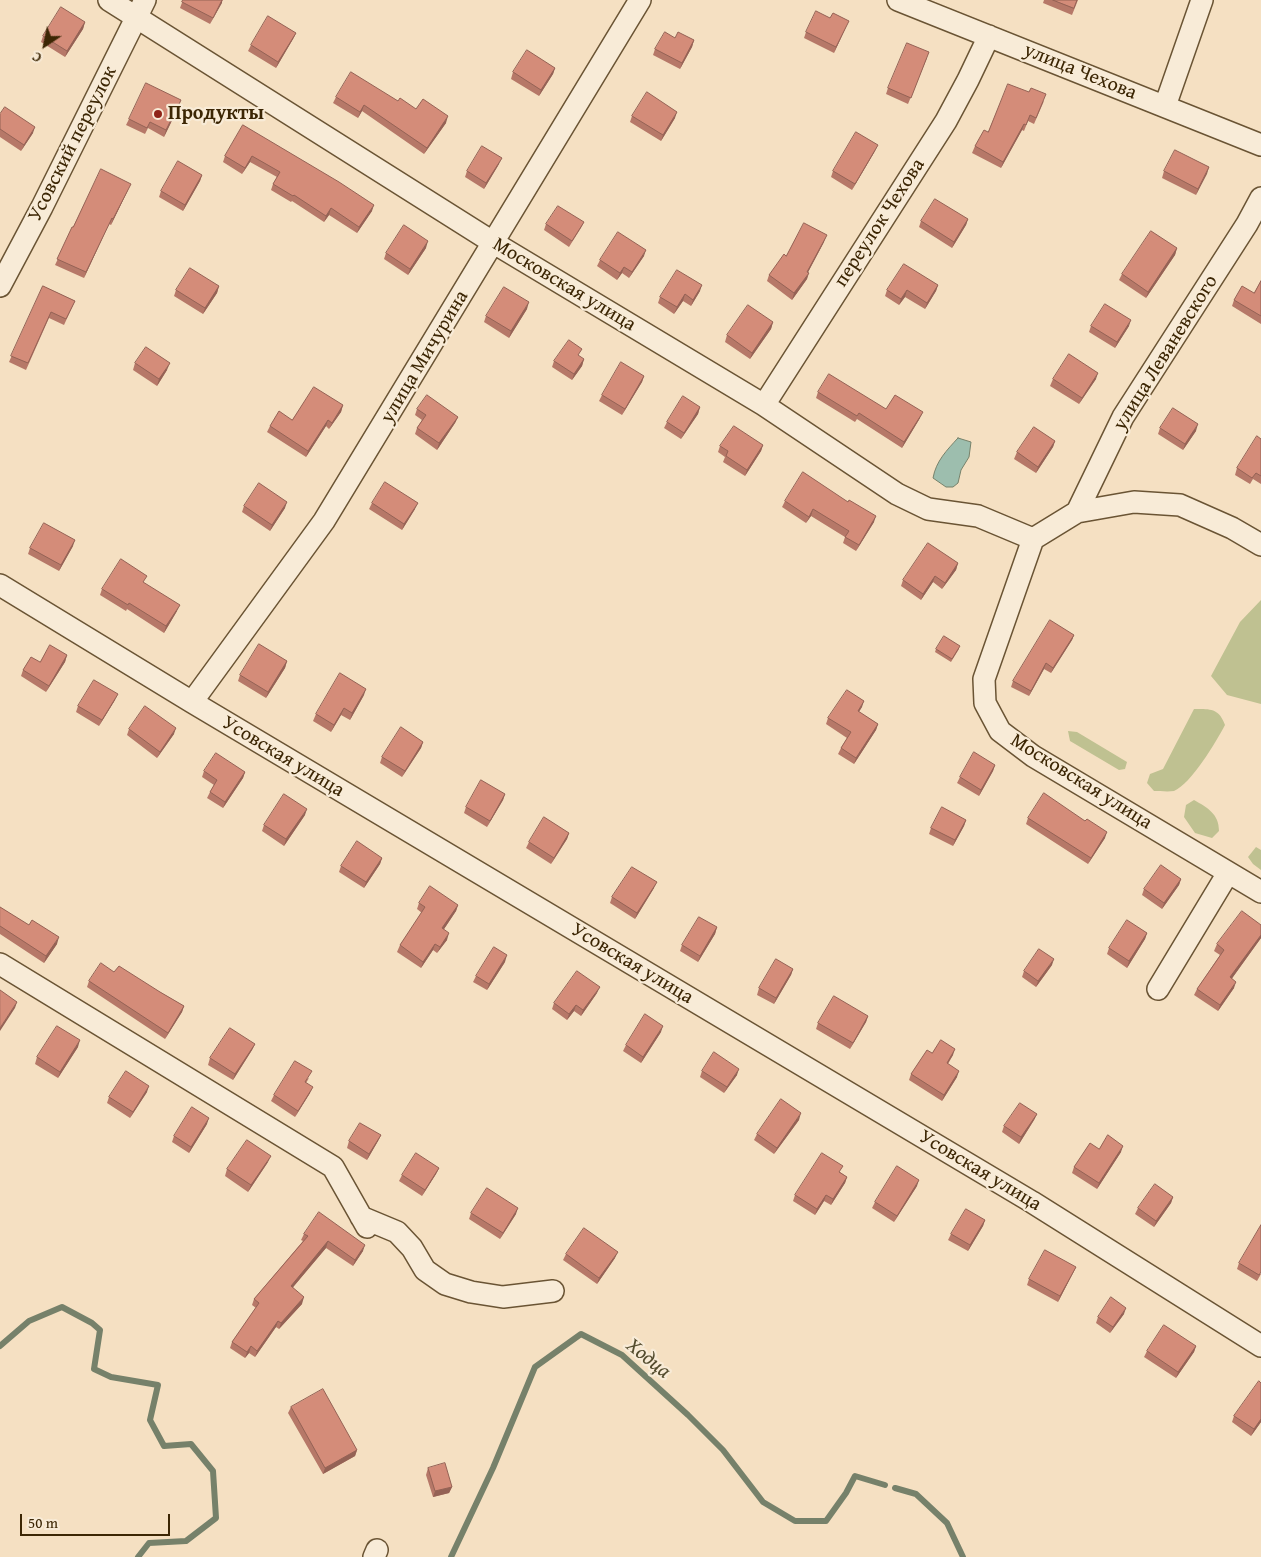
<!DOCTYPE html>
<html>
<head>
<meta charset="utf-8">
<style>
	body { margin:0 }
	#map { position:relative; width:1261px; height:1557px; overflow:hidden; background:#f5e0c2; font-family:"Gentium Book Plus",serif }
	canvas { display:block }
	.north { position:absolute; left:20px; top:20px; width:50px; height:50px; -webkit-text-stroke:4px #f8ebd7; paint-order:stroke; rotate:214deg; font-size:14px; font-weight:700; line-height:20px; text-align:center; color:#3c2604 }
	.north::after { content:''; display:block; margin:auto; width:18px; height:22px; background:#3c2604; clip-path:polygon(50% 0,100% 100%,50% 72%,0 100%) }
	.scale { position:absolute; left:20px; top:1514px; width:150px; height:22px; box-sizing:border-box; border:2px solid #3c2604; border-top:0; padding-left:6px; font-size:15px; line-height:18px; white-space:nowrap; color:#3c2604; -webkit-text-stroke:4px #f8ebd7; paint-order:stroke }
</style>
</head>
<body>
<div id="map">
<canvas width="1261" height="1557"></canvas>
<div class="north">С</div>
<div class="scale">50 m</div>
</div>
<script>
const c = document.querySelector('canvas').getContext('2d');
c.lineJoin = 'round';
function fillPath(path, color) { c.fillStyle = color; c.fill(path, 'evenodd'); }
function strokePath(path, color, width, dash) { c.strokeStyle = color; c.lineWidth = width; c.lineCap = dash ? 'butt' : 'round'; c.setLineDash(dash || []); c.stroke(path); }
function write(font, color, halo, rows, align = 'center') {
  c.font = font + ' "Gentium Book Plus",serif'; c.lineWidth = 4.5; c.setLineDash([]); c.textBaseline = 'middle'; c.strokeStyle = halo; c.fillStyle = color; for (const [text, x, y, turn = 0] of rows) {
    c.save(); c.translate(x, y); c.rotate((+turn || 0) * Math.PI / 180); c.textAlign = isNaN(turn) ? turn : align; if (halo) c.strokeText(text, 0, 0); c.fillText(text, 0, 0); c.restore();
  }
}
fillPath(new Path2D(`
	M1261,600V704L1227,695L1211,676L1240,622Z
	M1194,709C1210,709 1219,708 1225,725C1216,742 1191,784 1174,791C1168,792 1159,791 1154,791L1147,783L1150,774L1163,769Z
	M1068,731L1077,732L1127,762L1125,769L1119,770L1070,741Z
	M1194,800C1208,808 1219,814 1219,831L1212,838L1195,833L1184,817L1186,805Z
	M1256,847L1261,850V870L1253,864L1248,857Z`), '#bfc191');
const water = new Path2D(`
	M958,438L971,442L969,457L961,470L958,483L953,487H946L933,478C936,461 947,450 958,438Z`);
fillPath(water, '#9dbeae');
strokePath(water, '#76816a', 1);
strokePath(new Path2D(`
	M0,1346L29,1321L62,1307L92,1323L100,1330L94,1369L111,1377L158,1385L150,1420L164,1446L191,1444L213,1471L216,1518L186,1541L149,1543L138,1557
	M895,1488L916,1494L947,1523L963,1557
	M451,1557L493,1468L535,1367L581,1334L622,1355L688,1415L723,1450L763,1502L795,1521H826L846,1493L855,1476L885,1485`), '#76816a', 6);
const minor = new Path2D(`
	M109,0L494,243L764,405L897,494L928,509L978,516L1033,539
	M898,0L1261,145
	M1165,106L1202,0
	M0,286L42,207L145,0
	M764,405L946,121L968,80L989,36
	M1077,512L1123,417L1247,224L1261,198
	M1261,545L1232,528L1180,505L1134,502L1077,512L1033,539L984,679L985,703L1000,731L1033,756L1261,892
	M0,585L192,702L1032,1202L1261,1346
	M192,702L324,521L640,0
	M0,964L333,1167L367,1227
	M1158,989L1228,873
	M361,1217L397,1232L412,1248L425,1270L445,1284L471,1292L503,1297L553,1291
	M374,1557L377,1550`);
strokePath(minor, '#6a5434', 24);
strokePath(minor, '#f8ebd7', 21);
fillPath(new Path2D(`
	M183,0H223L210,24L180,8Z
	M1044,0H1078L1072,15L1043,3Z
	M830,18L846,27L834,53L804,38L806,32Z
	M85,22L83,29L65,57L41,42L43,36Z
	M296,33L293,39L276,68L248,51L251,45Z
	M675,38L694,40L692,47L680,69L653,55L655,49Z
	M927,58L908,104L886,94L888,88Z
	M555,68L553,74L539,96L511,79L513,72Z
	M336,97L398,101L446,123L424,154L362,111L358,118L333,103Z
	M1044,101L1034,124L1028,121L1024,131L1022,130L1001,168L972,153L975,146L988,132Z
	M179,106L164,137L148,128L145,134L126,125L129,119Z
	M0,114L33,133L21,151L0,137Z
	M632,116L675,118L661,141L630,122Z
	M243,125L372,211L357,233L329,215L324,222L292,201L291,202L271,190L273,184L277,177L250,162L242,174L223,162L225,156Z
	M875,151L852,190L831,177L833,171Z
	M499,164L484,189L465,177L467,171Z
	M1209,167L1196,195L1162,178L1164,171Z
	M202,175L200,181L183,211L159,197L161,191Z
	M128,190L111,225L109,224L84,278L55,265L73,227Z
	M968,219L966,225L952,248L919,227L921,221Z
	M584,222L581,228L569,247L544,230L546,224Z
	M824,242L808,272L807,279L792,300L767,281L769,275L786,256Z
	M426,248L408,275L384,259L386,253Z
	M1177,248L1175,255L1146,298L1119,280L1122,274Z
	M644,256L629,278L622,273L617,280L597,266L600,260Z
	M1261,281V324L1232,306L1234,300L1254,293Z
	M938,285L936,291L925,309L905,297L899,305L885,296L887,290Z
	M43,286L75,301L64,325L49,318L26,370L9,362Z
	M219,286L217,293L203,314L174,296L176,290Z
	M700,291L691,306L683,301L674,314L658,303L660,297Z
	M527,309L509,338L484,322L486,316Z
	M773,322L771,329L750,359L725,342L727,335Z
	M1091,326H1129L1115,348L1089,332Z
	M584,359L582,366L572,380L552,367L554,361Z
	M135,363L167,370L157,386L133,370Z
	M644,376L642,382L622,415L599,401L602,395Z
	M1053,379H1096L1079,404L1050,386Z
	M818,392L886,409L920,418L902,448L857,419L855,422L816,398Z
	M343,405L341,412L329,429L326,426L306,457L267,432L270,426Z
	M700,407L698,414L681,439L664,428L667,422Z
	M417,409L458,417L455,423L437,450L415,434L417,428L422,420L415,415Z
	M1160,428L1196,431L1183,450L1158,434Z
	M1261,439V484L1253,479L1250,484L1235,475L1237,468Z
	M1055,441L1053,447L1036,473L1014,459L1017,452Z
	M763,445L761,451L745,476L723,462L725,457L718,452L720,446Z
	M785,501L874,522L856,551L843,543L845,537L811,516L806,523L782,507Z
	M372,503L415,509L402,530L369,509Z
	M244,506L285,508L270,531L242,512Z
	M73,546L59,571L28,554L30,548Z
	M958,563L956,570L942,589L933,582L921,600L901,586L903,580Z
	M144,583L177,611L164,633L127,609L126,611L100,595L102,589Z
	M1074,635L1072,640L1051,673L1044,669L1029,696L1011,687L1013,681Z
	M936,649H959L951,662L935,652Z
	M67,655L65,662L46,692L21,676L23,670L40,662Z
	M287,661L285,668L266,698L238,681L240,675Z
	M364,695L350,720L341,715L331,732L313,721L316,714Z
	M115,700L99,726L76,712L78,706Z
	M862,707L859,712L878,724L876,730L854,764L838,754L841,748L847,738L826,724L828,718Z
	M129,729L174,734L157,758L127,735Z
	M423,742L421,748L402,777L380,763L382,757Z
	M995,765L993,771L979,796L957,783L960,777Z
	M204,771L245,772L243,778L223,808L207,798L210,792L214,785L202,777Z
	M505,794L503,800L487,827L464,813L466,807Z
	M305,815L284,846L262,831L264,825Z
	M1028,818L1085,821L1105,838L1088,864L1026,824Z
	M966,820L964,826L953,846L929,834L931,828Z
	M569,833L567,839L551,864L526,848L529,842Z
	M382,858L380,864L364,888L339,872L341,866Z
	M1181,879L1179,885L1162,909L1142,895L1144,889Z
	M654,888L635,919L610,903L612,897Z
	M419,903L458,905L456,911L444,929L447,940L437,953L433,950L421,968L397,952L400,945L422,913L417,909Z
	M0,907L57,944L44,963L0,934Z
	M1261,925V938L1232,978L1234,988L1218,1011L1194,995L1197,989L1220,955L1214,951L1217,944Z
	M717,927L715,934L698,962L680,951L682,945Z
	M1147,933L1145,939L1127,968L1107,954L1109,948Z
	M505,962L487,990L473,982L476,976Z
	M1052,965L1036,987L1022,977L1024,971Z
	M793,969L791,975L774,1004L757,995L759,988Z
	M114,972L160,992L184,1006L182,1012L165,1039L87,987L89,981Z
	M597,993L581,1016L574,1011L567,1020L552,1009L554,1003Z
	M868,1016L866,1022L850,1049L816,1029L818,1023Z
	M661,1032L641,1063L623,1051L626,1045Z
	M255,1044L252,1050L233,1080L208,1065L210,1058Z
	M78,1047L58,1078L35,1064L37,1057Z
	M932,1053L953,1055L948,1064L957,1077L942,1101L909,1080L911,1074Z
	M702,1071L737,1075L724,1093L700,1077Z
	M309,1078L306,1083L310,1093L295,1117L271,1101L274,1095Z
	M147,1092L130,1118L107,1103L109,1097Z
	M1037,1114L1034,1120L1019,1144L1002,1132L1004,1126Z
	M799,1120L774,1154L754,1140L757,1134Z
	M207,1124L189,1153L172,1142L174,1136Z
	M381,1135L378,1141L367,1160L347,1148L349,1141Z
	M1099,1149L1121,1152L1097,1189L1072,1173L1074,1167Z
	M268,1162L248,1192L225,1176L227,1169Z
	M439,1168L436,1174L422,1196L399,1181L402,1175Z
	M840,1172L847,1177L845,1183L831,1205L824,1201L815,1215L793,1201L795,1195Z
	M917,1186L894,1222L872,1208L875,1202Z
	M1173,1197L1171,1203L1154,1227L1135,1214L1138,1208Z
	M471,1213L516,1214L500,1239L469,1219Z
	M985,1220L983,1226L968,1251L948,1240L951,1234Z
	M304,1234L363,1251L353,1266L326,1248L293,1287L302,1304L279,1329L276,1327L255,1357L249,1353L245,1358L230,1348L232,1342L256,1308L252,1305L254,1299L303,1241L301,1240Z
	M566,1254L615,1258L597,1284L563,1260Z
	M1239,1263L1261,1274L1257,1281L1237,1269Z
	M1076,1267L1073,1273L1058,1302L1027,1285L1029,1279Z
	M1124,1314L1110,1333L1096,1323L1098,1317Z
	M1196,1346L1194,1352L1176,1378L1144,1357L1147,1351Z
	M1261,1383V1422L1251,1436L1232,1422L1234,1416Z
	M291,1407L357,1450L355,1456L323,1474L288,1413Z
	M428,1468L452,1487L449,1493L433,1497L426,1475Z`), '#b67868');
fillPath(new Path2D(`
	M222,0V3L210,24Z
	M849,21L846,27L834,53L836,47Z
	M85,22L83,29L65,57L67,51Z
	M296,33L293,39L276,68L278,62Z
	M694,40L692,47L680,69L682,63Z
	M555,68L553,74L539,96L541,90Z
	M181,100L179,106L164,137L166,130Z
	M364,105L362,111L358,118L360,112Z
	M677,112L675,118L661,141L663,135Z
	M448,116L446,123L424,154L427,148Z
	M1024,124L1022,130L1001,168L1003,162Z
	M35,127L33,133L21,151L24,145Z
	M878,145L875,151L852,190L855,184Z
	M252,156L250,162L242,174L245,168Z
	M502,158L499,164L484,189L486,183Z
	M1209,167L1207,174L1196,195L1198,189Z
	M202,175L200,181L183,211L185,205Z
	M131,184L128,190L111,225L113,219Z
	M374,205L372,211L357,233L359,227Z
	M331,208L329,215L324,222L326,216Z
	M112,218L109,224L84,278L86,272Z
	M968,219L966,225L952,248L954,242Z
	M827,235L824,242L805,278L807,272Z
	M428,241L426,248L408,275L410,269Z
	M1177,248L1175,255L1146,298L1148,292Z
	M646,250L644,256L629,278L632,272Z
	M624,267L622,273L617,280L620,273Z
	M809,273L807,279L792,300L794,293Z
	M702,285L700,291L691,306L693,300Z
	M938,285L936,291L925,309L927,303Z
	M219,286L217,293L203,314L205,308Z
	M907,290L905,297L899,305L901,299Z
	M685,294L683,301L674,314L677,307Z
	M529,302L527,309L509,338L511,331Z
	M1131,320L1129,326L1115,348L1117,342Z
	M773,322L771,329L750,359L752,353Z
	M584,359L582,366L572,380L574,374Z
	M170,363L167,370L157,386L159,379Z
	M1098,373L1096,379L1079,404L1082,398Z
	M644,376L642,382L622,415L625,409Z
	M343,405L341,412L329,429L332,423Z
	M700,407L698,414L681,439L684,433Z
	M923,412L920,418L902,448L904,442Z
	M458,417L455,423L437,450L439,443Z
	M328,420L326,426L306,457L308,451Z
	M1198,424L1196,431L1183,450L1185,444Z
	M1055,441L1053,447L1036,473L1038,467Z
	M763,445L761,451L745,476L747,470Z
	M287,502L285,508L270,531L272,525Z
	M418,503L415,509L402,530L404,524Z
	M813,509L811,516L806,523Z
	M876,516L874,522L856,551L859,545Z
	M75,540L73,546L59,571L61,565Z
	M958,563L956,570L942,589L945,583Z
	M935,576L933,582L921,600L923,594Z
	M180,605L177,611L164,633L166,626Z
	M1074,635L1072,640L1051,673L1053,668Z
	M67,655L65,662L46,692L49,686Z
	M287,661L285,668L266,698L268,692Z
	M1046,663L1044,669L1029,696L1031,691Z
	M366,689L364,695L350,720L352,713Z
	M118,694L115,700L99,726L102,720Z
	M864,701L862,707L855,717L858,711Z
	M344,708L341,715L331,732L334,725Z
	M878,724L876,730L854,764L856,758Z
	M176,728L174,734L157,758L160,752Z
	M423,742L421,748L402,777L405,771Z
	M995,765L993,771L979,796L981,790Z
	M245,772L243,778L223,808L225,802Z
	M505,794L503,800L487,827L490,821Z
	M307,809L305,815L284,846L286,839Z
	M966,820L964,826L953,846L955,840Z
	M1107,832L1105,838L1088,864L1091,858Z
	M569,833L567,839L551,864L554,858Z
	M382,858L380,864L364,888L366,882Z
	M1181,879L1179,885L1162,909L1164,903Z
	M657,882L654,888L635,919L637,913Z
	M458,905L456,911L440,935L442,928Z
	M717,927L715,934L698,962L700,956Z
	M449,933L447,940L437,953L440,947Z
	M1147,933L1145,939L1127,968L1129,961Z
	M1261,935V938L1228,984L1230,977Z
	M59,937L57,944L44,963L46,956Z
	M435,944L433,950L421,968L423,962Z
	M507,955L505,962L487,990L489,984Z
	M1054,959L1052,965L1036,987L1038,981Z
	M793,969L791,975L774,1004L776,998Z
	M1236,982L1234,988L1218,1011L1220,1005Z
	M600,987L597,993L581,1016L583,1010Z
	M17,1002L15,1008L0,1031V1028Z
	M576,1005L574,1011L567,1020L569,1014Z
	M184,1006L182,1012L165,1039L168,1033Z
	M868,1016L866,1022L850,1049L853,1043Z
	M663,1026L661,1032L641,1063L643,1057Z
	M80,1040L78,1047L58,1078L60,1072Z
	M255,1044L252,1050L233,1080L235,1074Z
	M955,1049L953,1055L944,1069L947,1063Z
	M739,1069L737,1075L724,1093L727,1087Z
	M959,1071L957,1077L942,1101L944,1095Z
	M149,1086L147,1092L130,1118L133,1112Z
	M313,1087L310,1093L295,1117L298,1111Z
	M801,1113L799,1120L774,1154L777,1148Z
	M1037,1114L1034,1120L1019,1144L1021,1137Z
	M209,1118L207,1124L189,1153L191,1147Z
	M381,1135L378,1141L367,1160L369,1154Z
	M1123,1146L1121,1152L1097,1189L1099,1183Z
	M271,1156L268,1162L248,1192L251,1185Z
	M439,1168L436,1174L422,1196L425,1190Z
	M847,1177L845,1183L831,1205L833,1199Z
	M919,1180L917,1186L894,1222L897,1216Z
	M826,1195L824,1201L815,1215L817,1209Z
	M1173,1197L1171,1203L1154,1227L1156,1221Z
	M518,1208L516,1214L500,1239L503,1233Z
	M985,1220L983,1226L968,1251L970,1245Z
	M328,1241L326,1248L289,1292L291,1286Z
	M365,1245L363,1251L353,1266L355,1260Z
	M618,1252L615,1258L597,1284L599,1278Z
	M1076,1267L1073,1273L1058,1302L1060,1296Z
	M304,1297L302,1304L279,1329L281,1323Z
	M1126,1308L1124,1314L1110,1333L1113,1327Z
	M278,1321L276,1327L255,1357L257,1351Z
	M251,1346L249,1353L245,1358L247,1352Z
	M1196,1346L1194,1352L1176,1378L1178,1372Z
	M1261,1419V1422L1251,1436L1254,1429Z
	M357,1450L355,1456L323,1474L325,1468Z
	M452,1487L449,1493L433,1497L435,1491Z`), '#946255');
const building = new Path2D(`
	M183,0H222L213,18L182,2Z
	M1053,0H1077L1074,8Z
	M61,7L85,22L67,51L43,36Z
	M816,11L830,18L833,13L849,21L836,47L806,32Z
	M268,16L296,33L278,62L251,45Z
	M665,32L675,38L678,32L694,40L682,63L655,49Z
	M907,43L929,52L911,98L888,88Z
	M527,50L555,68L541,90L513,72Z
	M351,72L398,101L400,98L416,109L423,99L448,116L427,148L364,105L360,112L336,97Z
	M146,83L181,100L166,130L150,122L147,128L129,119Z
	M1008,84L1029,92L1031,88L1046,94L1036,118L1030,115L1026,125L1024,124L1003,162L975,146L984,130L988,132Z
	M647,92L677,112L663,135L632,116Z
	M5,107L35,127L24,145L0,129V114Z
	M243,125L339,182L374,205L359,227L331,208L326,216L294,195L293,196L273,184L280,172L252,156L245,168L225,156Z
	M856,132L878,145L855,184L833,171Z
	M482,146L502,158L486,183L467,171Z
	M1175,150L1209,167L1198,189L1164,171Z
	M178,161L202,175L185,205L161,191Z
	M101,169L131,184L113,219L112,218L86,272L57,259L72,227H73Z
	M935,199L968,219L954,242L921,221Z
	M558,206L584,222L572,241L546,224Z
	M804,223L827,235L807,272L809,273L794,293L769,275L784,254L786,256Z
	M404,225L428,241L410,269L386,253Z
	M1151,231L1177,248L1148,292L1122,274Z
	M618,232L646,250L632,272L624,267L620,273L600,260Z
	M904,264L938,285L927,303L907,290L901,299L887,290Z
	M190,268L219,286L205,308L176,290Z
	M677,270L702,285L693,300L685,294L677,307L660,297Z
	M1261,281V316L1234,300L1242,286L1254,293Z
	M43,286L75,301L66,319L51,312L28,363L11,356Z
	M504,287L529,302L511,331L486,316Z
	M1105,304L1131,320L1117,342L1091,326Z
	M748,305L773,322L752,353L727,335Z
	M569,340L582,349L578,355L584,359L574,374L554,361Z
	M146,347L170,363L159,379L135,363Z
	M1069,354L1098,373L1082,398L1053,379Z
	M621,362L644,376L625,409L602,395Z
	M829,374L886,409L895,395L923,412L904,442L859,413L857,416L818,392Z
	M314,387L343,405L332,423L328,420L308,451L270,426L279,411L292,420Z
	M427,395L458,417L439,443L417,428L426,415L417,409Z
	M683,396L700,407L684,433L667,422Z
	M1173,408L1198,424L1185,444L1160,428Z
	M734,426L763,445L747,470L726,456L728,451L720,446Z
	M1034,427L1055,441L1038,467L1017,452Z
	M1257,436L1261,439V476L1256,473L1252,478L1237,468Z
	M803,472L848,502L849,500L876,516L859,545L845,537L849,531L813,509L809,517L785,501Z
	M385,482L418,503L404,524L372,503Z
	M259,483L287,502L272,525L244,506Z
	M44,523L75,540L61,565L30,548Z
	M928,543L958,563L945,583L935,576L923,594L903,580Z
	M121,559L147,576L143,582L180,605L166,626L129,603L128,605L102,589Z
	M1050,620L1074,635L1053,668L1046,663L1031,691L1013,681Z
	M944,636L960,646L952,659L936,649Z
	M259,644L287,661L268,692L240,675Z
	M50,645L67,655L49,686L23,670L31,657L40,662Z
	M340,673L366,689L352,713L344,708L334,725L316,714Z
	M94,680L118,694L102,720L78,706Z
	M847,690L864,701L858,711L878,724L856,758L841,748L851,732L828,718Z
	M145,706L176,728L160,752L129,729Z
	M401,727L423,742L405,771L382,757Z
	M974,752L995,765L981,790L960,777Z
	M216,753L245,772L225,802L210,792L217,780L204,771Z
	M481,780L505,794L490,821L466,807Z
	M1044,793L1085,821L1087,819L1107,832L1091,858L1028,818Z
	M284,794L307,809L286,839L264,825Z
	M942,807L966,820L955,840L931,828Z
	M544,817L569,833L554,858L529,842Z
	M357,841L382,858L366,882L341,866Z
	M1161,865L1181,879L1164,903L1144,889Z
	M632,867L657,882L637,913L612,897Z
	M430,886L458,905L442,928L449,933L440,947L435,944L423,962L400,945L425,907L419,903Z
	M0,907L29,925L32,920L59,937L46,956L0,926Z
	M1242,911L1261,925V935L1230,977L1236,982L1220,1005L1197,989L1224,950L1217,944Z
	M699,917L717,927L700,956L682,945Z
	M1127,920L1147,933L1129,961L1109,948Z
	M494,947L507,955L489,984L476,976Z
	M1039,949L1054,959L1038,981L1024,971Z
	M776,959L793,969L776,998L759,988Z
	M101,963L114,972L119,966L160,992L184,1006L168,1033L89,981Z
	M577,971L600,987L583,1010L576,1005L569,1014L554,1003Z
	M0,990L17,1002L0,1028Z
	M834,996L868,1016L853,1043L818,1023Z
	M645,1014L663,1026L643,1057L626,1045Z
	M57,1026L80,1040L60,1072L37,1057Z
	M230,1028L255,1044L235,1074L210,1058Z
	M941,1040L955,1049L947,1063L959,1071L944,1095L911,1074L927,1050L932,1053Z
	M714,1052L739,1069L727,1087L702,1071Z
	M295,1061L312,1071L305,1082L313,1087L298,1111L274,1095Z
	M126,1071L149,1086L133,1112L109,1097Z
	M781,1099L801,1113L777,1148L757,1134Z
	M1020,1103L1037,1114L1021,1137L1004,1126Z
	M192,1107L209,1118L191,1147L174,1136Z
	M360,1123L381,1135L369,1154L349,1141Z
	M1108,1135L1123,1146L1099,1183L1074,1167L1090,1143L1099,1149Z
	M247,1140L271,1156L251,1185L227,1169Z
	M416,1153L439,1168L425,1190L402,1175Z
	M822,1153L843,1166L839,1172L847,1177L833,1199L826,1195L817,1209L795,1195Z
	M897,1166L919,1180L897,1216L875,1202Z
	M1155,1184L1173,1197L1156,1221L1138,1208Z
	M487,1188L518,1208L503,1233L471,1213Z
	M966,1209L985,1220L970,1245L951,1234Z
	M319,1212L365,1245L355,1260L328,1241L291,1286L304,1297L281,1323L278,1321L257,1351L251,1346L247,1352L232,1342L259,1303L254,1299L308,1236L304,1234Z
	M1261,1225V1272L1259,1275L1239,1263Z
	M584,1228L618,1252L599,1278L566,1254Z
	M1045,1250L1076,1267L1060,1296L1029,1279Z
	M1111,1297L1126,1308L1113,1327L1098,1317Z
	M1164,1325L1196,1346L1178,1372L1147,1351Z
	M1259,1381L1261,1383V1419L1254,1429L1234,1416Z
	M323,1389L357,1450L325,1468L291,1407Z
	M445,1463L452,1487L435,1491L428,1468Z`);
fillPath(building, '#d48c79');
strokePath(building, '#946255', 1);
for (const [x, y, r, color] of [
	[158,114,5,"#8f2418"]
]) { const dot = new Path2D(); dot.arc(x, y, r, 0, 2 * Math.PI); c.fillStyle = color; c.fill(dot); strokePath(dot, '#f8ebd7', 2); }
write('20px', '#3c2604', '#f8ebd7', [
	["улица Чехова",1080,72,22],
	["Усовский переулок",73,144,-63],
	["переулок Чехова",880,223,-57],
	["Московская улица",564,285,31],
	["улица Леваневского",1166,353,-58],
	["улица Мичурина",425,357,-59],
	["Усовская улица",283,757,31],
	["Московская улица",1081,782,32],
	["Усовская улица",632,964,31],
	["Усовская улица",980,1171,31]
]);
write('bold 20px', '#3c2604', '#f8ebd7', [
	["Продукты",168,114]
], 'left');
write('italic 21px', '#544c2e', '#f8ebd7', [
	["Ходца",648,1359,39]
]);
</script>
</body>
</html>
